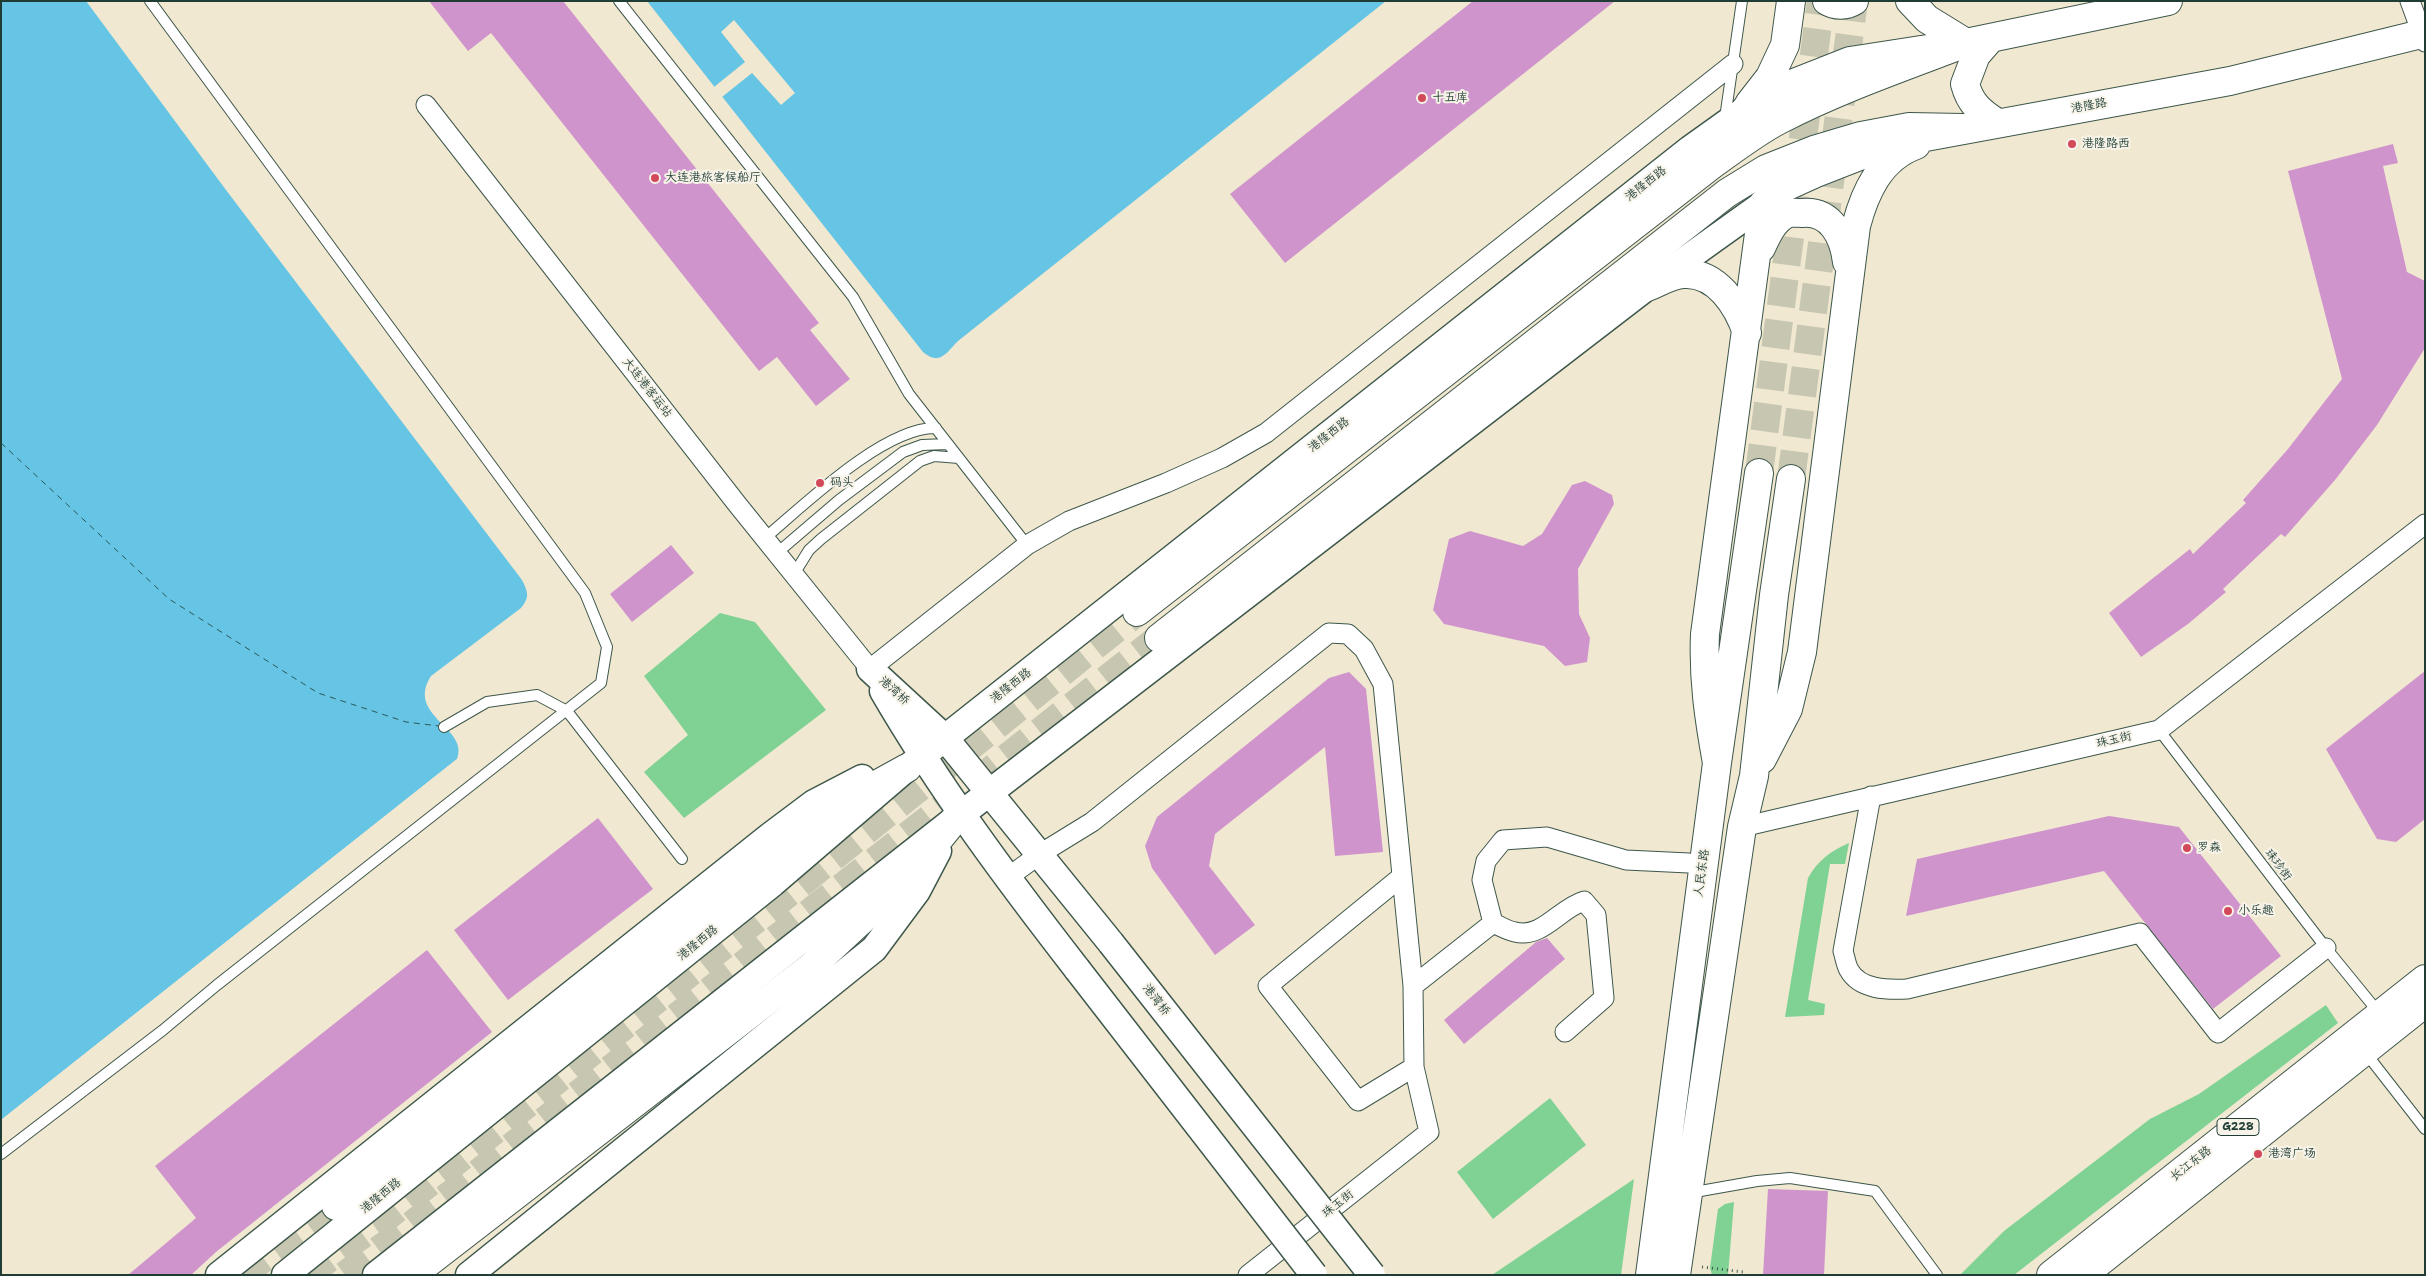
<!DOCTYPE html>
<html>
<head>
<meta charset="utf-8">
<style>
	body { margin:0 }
	#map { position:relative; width:2426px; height:1276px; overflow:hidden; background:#f0e8d0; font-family:"Shantell Sans",sans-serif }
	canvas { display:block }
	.frame { position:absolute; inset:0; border:2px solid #1f3d34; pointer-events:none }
</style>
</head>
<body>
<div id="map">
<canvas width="2426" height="1276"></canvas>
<div class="frame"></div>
</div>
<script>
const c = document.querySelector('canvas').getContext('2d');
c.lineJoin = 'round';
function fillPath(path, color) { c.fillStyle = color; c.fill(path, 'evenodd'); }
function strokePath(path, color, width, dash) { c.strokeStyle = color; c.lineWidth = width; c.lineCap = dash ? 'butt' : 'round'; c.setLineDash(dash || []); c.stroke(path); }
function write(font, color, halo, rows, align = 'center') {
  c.font = font + ' "Shantell Sans","LXGW WenKai TC",sans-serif'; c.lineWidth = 4; c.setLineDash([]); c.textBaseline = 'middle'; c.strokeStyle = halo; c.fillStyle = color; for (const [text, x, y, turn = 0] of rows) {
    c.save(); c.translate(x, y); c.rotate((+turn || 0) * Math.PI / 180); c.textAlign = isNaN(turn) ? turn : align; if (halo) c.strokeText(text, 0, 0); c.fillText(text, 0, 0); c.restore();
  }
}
fillPath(new Path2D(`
	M720,613L755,622L826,710L684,818L644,772L688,735L644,676Z
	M1849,843L1845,864H1830L1808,1000L1825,1004L1824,1015L1785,1017L1808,878C1818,860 1831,851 1849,843Z
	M2326,1005L2338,1023L2014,1275H1960L2004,1231L2150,1119L2199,1094Z
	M1550,1098L1586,1145L1493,1219L1457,1172Z
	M1634,1179L1621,1275H1492Z
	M1734,1202L1728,1275H1712L1710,1268L1718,1209L1725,1204Z`), '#7fd294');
fillPath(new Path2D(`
	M1,1H86L226,190L522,580C528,592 530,597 521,608L431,676C405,716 470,728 457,759L1,1120Z
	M647,1H1386L958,341C946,353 940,366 923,352Z`), '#66c4e4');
fillPath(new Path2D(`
	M734,20L795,93L781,105L752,73L722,97L714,87L745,62L721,32Z
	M457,759L459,761L453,767L1,1123V1120Z`), '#f0e8d0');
strokePath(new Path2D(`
	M1,443L169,599L318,693L406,722L439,726`), '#2d5857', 1, [6, 5]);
fillPath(new Path2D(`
	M429,1H563L819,323L810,330L850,379L816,406L777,357L759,371L491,33L468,51Z
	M1473,1H1615L1285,263L1230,194Z
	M2393,144L2398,163L2383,166L2407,272L2425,281V348L2377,425L2335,480L2285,537L2281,534L2223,589L2226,592L2188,624L2141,657L2109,613L2190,549L2193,554L2220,528L2246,503L2243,500L2288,449L2342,379L2288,171Z
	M1585,481L1612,495L1614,504L1578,569L1579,614L1590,638L1587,662L1565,666L1544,646L1444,624L1433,610L1449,539L1470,531L1523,546L1542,534L1572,485Z
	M671,545L694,573L632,622L610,594Z
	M2425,671V819L2396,842L2377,839L2326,749Z
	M1349,672L1366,689L1383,852L1335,856L1325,747L1215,834L1209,866L1255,925L1215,955L1152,868L1145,846L1157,817L1329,678Z
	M2109,816L2179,827L2281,956L2213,1009L2104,871L1906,916L1917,859Z
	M598,818L653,889L508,1000L454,930Z
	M1547,938L1565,959L1464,1044L1444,1020L1536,942Z
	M427,950L492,1032L216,1252L191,1275H128L196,1218L155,1166Z
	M1768,1189L1828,1191L1824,1275H1763Z`), '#d094cd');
strokePath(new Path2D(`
	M1759,473L1821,1
	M1791,479L1854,1`), '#c6c6b1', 28, [28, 14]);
strokePath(new Path2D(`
	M241,1275L336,1206
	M306,1275L383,1220L448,1168L1137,612
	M345,1275L404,1231L1159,638`), '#c6c6b1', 28, [28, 14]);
const lane = new Path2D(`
	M619,1L853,297L909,394L1027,545
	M1725,118L1742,1
	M765,538C804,505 884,427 936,428
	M777,553L839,500L903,452L922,445L948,444
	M794,574L809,550L821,539L920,461L934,456L959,458
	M444,727L487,702L537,695L567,711L682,859
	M2159,730L2326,948L2379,1013
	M2365,1052L2425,1129
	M1,1154L163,1030L217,985L601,683L607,647L585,593L150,1
	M1689,1193L1757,1181L1790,1178L1875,1191L1937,1275`);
const street = new Path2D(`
	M2410,1L2425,42
	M426,105L737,504L870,669L1027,545L1069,521L1166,483L1222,458L1266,433L1733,64
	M1871,796L1843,951C1845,957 1846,965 1849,970C1860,990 1888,990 1907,989L2140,933L2218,1033L2326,948
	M1742,827L2159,730L2425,524
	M1401,877L1268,986L1358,1101L1414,1067
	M1007,878L1040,854L1092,822L1329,633L1348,634L1364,649L1383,684L1413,986L1414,1067L1429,1132L1248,1275
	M1493,923C1500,926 1508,931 1515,932C1542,939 1560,908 1584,901L1596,915L1604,998L1565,1032
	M1413,986L1493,923L1482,880L1486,861L1503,840L1547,837L1626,860L1689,863`);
const secondary = new Path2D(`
	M870,669L945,738L1111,943
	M883,691C940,789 1008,880 1077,969
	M219,1275L770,836L814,803L862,778
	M285,1275L773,883L907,768L1690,149L1746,109
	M376,1275L955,819L1647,287L1763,204
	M469,1275L874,949L917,891L938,851`);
const primary = new Path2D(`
	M1827,1C1835,6 1846,6 1854,1
	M1910,1L1927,19L1966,43
	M1991,38L1976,55L1965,84C1970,103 1980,112 1996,122
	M1749,104L1770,77L1785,45L1791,1
	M1746,109L1789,85L1850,61L1966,43L2168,1
	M1761,248C1767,235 1773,221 1786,214C1790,212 1797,213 1802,213C1831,210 1844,237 1847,262
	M1647,287C1658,283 1672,274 1684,274C1717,272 1738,306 1747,333
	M1762,759L1788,709L1802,652L1856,226C1865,192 1880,158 1916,145
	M1717,763C1709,719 1703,679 1705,634L1763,204L1774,192L1816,173L1893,143L2230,81L2425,33
	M1650,1275L1717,763L1759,473
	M1676,1275L1742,827L1754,776L1774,595L1791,479`);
const highway = new Path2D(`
	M1137,612L1713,164C1734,149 1756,132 1779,120C1839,89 1903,67 1966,43
	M1159,638L1727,193L1766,169L1814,150L1861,136L1909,127L1963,128
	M336,1206L804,830L838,806L907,768
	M412,1275L812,966L909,876L955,819
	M2051,1275L2425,979
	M2083,1275L2425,1003`);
strokePath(lane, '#3e574b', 12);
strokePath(street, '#3e574b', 21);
strokePath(secondary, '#3e574b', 29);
strokePath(primary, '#3e574b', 30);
strokePath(highway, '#3e574b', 30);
strokePath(new Path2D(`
	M1702,1267L1743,1272V1275`), '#3e574b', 3, [1, 4]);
strokePath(lane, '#fff', 10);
strokePath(street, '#fff', 19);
strokePath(secondary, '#fff', 26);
strokePath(primary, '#fff', 28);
strokePath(highway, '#fff', 28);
const secondaryBridge = new Path2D(`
	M1111,943L1372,1275
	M1077,969L1314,1275`);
strokePath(secondaryBridge, '#3e574b', 29, []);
strokePath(secondaryBridge, '#fff', 26);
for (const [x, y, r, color] of [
	[1422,98,5,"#d1495b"],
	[2072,144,5,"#d1495b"],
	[655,178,5,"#d1495b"],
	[820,483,5,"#d1495b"],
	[2187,848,5,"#d1495b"],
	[2228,911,5,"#d1495b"],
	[2258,1154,5,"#d1495b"]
]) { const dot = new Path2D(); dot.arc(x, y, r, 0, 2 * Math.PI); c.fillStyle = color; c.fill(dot); strokePath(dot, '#f7f3e8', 2); }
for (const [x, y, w] of [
	[2238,1127,42]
]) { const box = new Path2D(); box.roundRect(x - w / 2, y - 8.5, w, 17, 4); c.fillStyle = '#f7f3e8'; c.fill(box); strokePath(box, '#1f3d34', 1); }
write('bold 11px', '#1f3d34', null, [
	["G228",2238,1127]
]);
write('12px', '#1f3d34', '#f7f3e8', [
	["十五库",1432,98],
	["港隆路西",2082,144],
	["大连港旅客候船厅",665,178],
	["码头",830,483],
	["罗森",2197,848],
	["小乐趣",2238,911],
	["港湾广场",2268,1154]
], 'left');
write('12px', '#1f3d34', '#f7f3e8', [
	["港隆路",2089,106,-10],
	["港隆西路",1646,184,-38],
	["大连港客运站",647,388,52],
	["港隆西路",1329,435,-38],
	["港隆西路",1011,686,-38],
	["港湾桥",894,691,42],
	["珠玉街",2114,740,-13],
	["珠珍街",2278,865,53],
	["人民东路",1702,873,-82],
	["港隆西路",698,943,-39],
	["港湾桥",1156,1000,52],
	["长江东路",2191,1164,-38],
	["港隆西路",381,1196,-39],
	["珠玉街",1338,1204,-38]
]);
</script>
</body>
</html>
